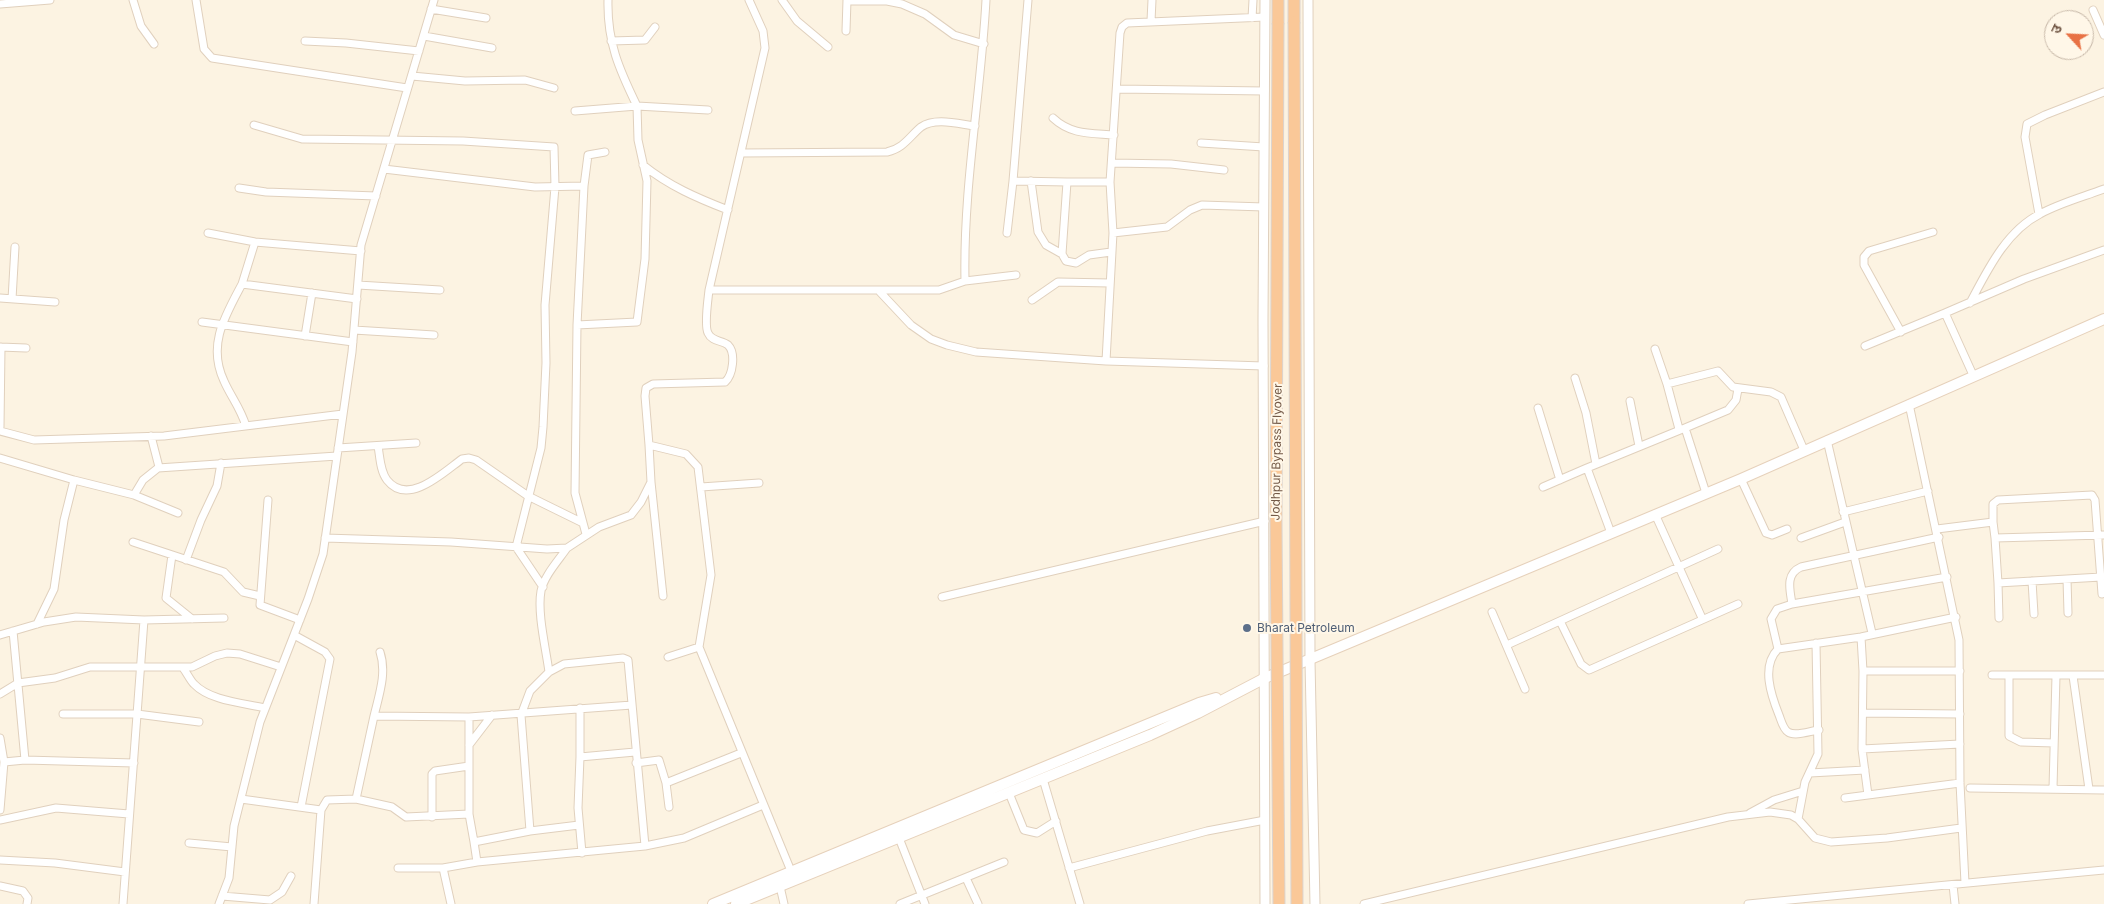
<!DOCTYPE html>
<html>
<head>
<meta charset="utf-8">
<style>
	body { margin:0 }
	#map { position:relative; width:2104px; height:904px; overflow:hidden; background:#fcf3e2; font-family:Inter,"Noto Sans Devanagari",sans-serif }
	canvas { display:block }
	.north { position:absolute; left:2044px; top:10px; width:50px; height:50px; box-sizing:border-box; background:#fff7e8; border:1px solid #c7b8a8; border-radius:50%; rotate:295deg; font-size:14px; font-weight:700; line-height:20px; text-align:center; color:#745a48 }
	.north::after { content:''; display:block; margin:auto; width:18px; height:22px; background:#e87245; clip-path:polygon(50% 0,100% 100%,50% 72%,0 100%) }
</style>
</head>
<body>
<div id="map">
<canvas width="2104" height="904"></canvas>
<div class="north">उ</div>
</div>
<script>
const c = document.querySelector('canvas').getContext('2d');
c.lineJoin = 'round';
function strokePath(path, color, width, dash) { c.strokeStyle = color; c.lineWidth = width; c.lineCap = dash ? 'butt' : 'round'; c.setLineDash(dash || []); c.stroke(path); }
function write(font, color, halo, rows, align = 'center') {
  c.font = font + ' Inter,sans-serif'; c.lineWidth = 4; c.setLineDash([]); c.textBaseline = 'middle'; c.strokeStyle = halo; c.fillStyle = color; for (const [text, x, y, turn = 0] of rows) {
    c.save(); c.translate(x, y); c.rotate((+turn || 0) * Math.PI / 180); c.textAlign = isNaN(turn) ? turn : align; if (halo) c.strokeText(text, 0, 0); c.fillText(text, 0, 0); c.restore();
  }
}
const minor = new Path2D(`
	M133,0L141,26L154,44
	M196,0L204,49L212,58L407,88
	M749,0L763,31L765,48L709,290C708,300 704,325 708,333C712,342 722,340 728,345C736,353 733,375 725,382L653,384L646,388L645,396L649,445L686,454L698,467L711,575L699,647L791,871
	M782,0L797,21L828,47
	M1028,0L1013,181L1067,182L1062,254L1066,261L1076,263L1089,255L1111,252
	M848,1H887L902,4L925,14L954,35L984,44
	M0,4L50,0
	M431,9L486,18
	M2093,10L2104,35
	M1252,18L1253,0
	M1151,21L1152,0
	M846,31L847,0
	M424,36L492,48
	M305,41L346,43L419,51
	M611,41L645,40L655,27
	M412,76L465,81L525,80L554,88
	M1117,89L1265,91
	M575,111L637,106C619,69 607,42 608,0
	M1053,118C1071,135 1091,133 1114,135
	M254,125L302,139L463,141L554,147L555,187L545,305L546,363L543,427L541,448L516,547L543,587
	M1201,143L1264,147
	M741,153L887,152C904,148 909,137 921,127C935,117 959,124 975,126
	M1112,163L1171,164L1224,170
	M643,165C669,186 697,198 728,210
	M384,169L535,187L584,186L577,325L637,322L645,259L647,181L638,140L637,106L708,110
	M1031,181L1038,232L1046,245L1062,254
	M1067,182H1110
	M584,186L588,155L605,152
	M239,188L266,192L376,196
	M2039,214L2025,137L2027,124L2045,115L2104,92
	M208,233L255,242L361,251
	M1007,233L1013,181
	M1113,233L1167,227L1190,210L1202,205L1264,207
	M965,281C963,187 981,94 986,0
	M242,284L255,242
	M358,285L440,290
	M709,290H939L965,281L1016,275
	M880,292L911,325L931,339L947,345L976,352L1106,361
	M0,298L55,302
	M12,299L15,247
	M1032,300L1058,282L1110,283
	M1970,303C1987,271 2006,231 2040,214C2060,203 2083,197 2104,189
	M1945,313L2024,279L2104,250
	M202,322L353,342
	M577,325L575,493L586,534
	M354,330L434,335
	M1901,332L1864,265V257L1869,251L1933,232
	M305,336L312,293
	M1865,346L1945,313L1973,375
	M0,347L26,348
	M1655,349L1667,384
	M1264,366L1106,361L1113,233L1110,182L1120,33L1122,27L1127,23L1265,17
	M1575,378L1586,413L1596,464
	M1630,401L1639,446
	M1909,404L1959,640L1960,783L1965,883
	M1538,408L1560,480
	M246,426C240,407 231,397 224,381C207,345 225,316 242,284L357,299
	M0,427L1,347
	M1685,428L1728,410L1736,400L1738,389
	M1679,429L1667,384L1718,371L1733,387L1771,392L1781,397L1804,450
	M0,431L34,440L164,436L343,414
	M151,436L159,467L158,468L337,456
	M1827,440L1872,633
	M378,446C380,457 380,471 387,480C408,507 444,472 462,459L469,458L476,460L528,496L583,523
	M338,448L416,443
	M0,458L74,480L134,495L143,480L158,468
	M1587,468L1685,428L1706,493
	M1741,479L1766,533L1772,535L1787,529
	M651,482L663,596
	M701,487L759,483
	M1543,487L1587,468L1611,533
	M134,495L178,513
	M268,500L260,605L300,620
	M1843,512L1928,491
	M1655,514L1702,618
	M1993,522V504L1998,500L2092,495L2095,500L2102,594
	M1937,529L1993,522L1995,538L2104,535
	M325,538L451,542L547,549L567,548L599,527L631,515L641,502L651,482L649,445
	M1801,538L1845,522
	M1995,538L1998,583L2101,577
	M133,542L224,572L243,592L260,596
	M172,555L166,598L192,619
	M186,560L201,520L217,486L221,463
	M2067,579L2068,613
	M2032,581L2034,614
	M1998,583L1999,618
	M942,597L1265,521
	M1792,604C1790,590 1785,574 1801,567L1939,537
	M1492,612L1525,689
	M1560,621L1581,664L1589,670L1738,604
	M37,624L54,589L64,520L74,480
	M13,631L25,760L134,763
	M0,635L44,622L76,617L144,620
	M294,635L325,652L330,659L301,807
	M1861,637L1863,671L1862,749L1868,795
	M1507,645L1718,549
	M1778,649L1771,619L1777,609L1792,604L1947,577
	M668,657L699,647
	M183,668C187,673 190,680 194,684C210,701 244,703 265,708
	M1863,671H1960
	M549,672C546,649 537,613 541,591C544,576 558,561 567,548
	M1992,675H2104
	M2009,676V736L2021,742L2054,743
	M2073,676L2089,789
	M0,694L18,683L55,678L90,667H192L215,656L227,653L240,654L281,667
	M580,708V757L635,752
	M1863,713L1960,714
	M63,714H137L199,722
	M374,716C379,695 387,673 380,652
	M1819,730C1810,731 1795,737 1788,732C1783,729 1781,720 1779,715C1771,695 1761,666 1778,649L1861,637L1956,617
	M0,738L4,762
	M469,745L492,715
	M1862,749L1960,744
	M580,757L578,808L582,853
	M636,763L659,760L666,783L741,753
	M1810,773L1865,770
	M1043,779L1080,904
	M666,783L669,807
	M1970,788L2104,790
	M2053,788L2056,676
	M1009,793L1024,830L1037,833L1056,821
	M1845,798L1960,783
	M241,799L321,810L314,904
	M356,799L392,807L406,817L469,814
	M0,810L4,762L25,760
	M321,810L327,800L356,799L374,716L469,717
	M1750,813L1774,800L1803,791
	M432,817V774L435,771L469,766
	M1798,819L1805,782L1818,754L1816,643
	M0,820L56,808L129,814
	M530,831L579,825
	M899,838L925,904
	M474,842L469,814V717L632,705
	M189,843L232,847
	M645,846L684,838L763,805
	M0,860L55,863L125,872
	M398,868H443
	M1069,868L1207,831L1265,820
	M966,878L978,904
	M779,882L784,904
	M1953,885L1955,904
	M0,886L23,891L28,898L27,904
	M222,896L270,900L282,892L291,876
	M123,904L144,620L224,618
	M219,904L229,878L234,826L260,722L308,599L323,554L352,352L361,245L434,0
	M451,904L443,868L477,862L474,842L530,831L521,715L530,691L549,672L564,664L623,658L628,660L645,846L477,862
	M900,904L1004,862
	M1364,904L1728,817L1770,812L1791,815L1798,819L1815,838L1831,842L1887,838L1961,828
	M1748,904L2104,870`);
const tertiary = new Path2D(`
	M1265,0L1263,319L1265,904
	M1308,0L1310,661L1315,904`);
const secondary = new Path2D(`
	M713,904L1199,703L1216,698
	M736,904L1150,735L1198,713L1265,678L1741,479L2104,319`);
const trunk = new Path2D(`
	M1294,0V22
	M1278,23V0`);
strokePath(minor, '#e0d0bd', 9);
strokePath(tertiary, '#e0d0bd', 11);
strokePath(secondary, '#e6d1bb', 12);
strokePath(trunk, '#dbd4cf', 13);
strokePath(minor, '#fff', 7);
strokePath(tertiary, '#fff', 9);
strokePath(secondary, '#fff', 10);
strokePath(trunk, '#fac898', 11);
const trunkBridge = new Path2D(`
	M1294,22L1297,904
	M1278,23L1276,522L1279,904`);
strokePath(trunkBridge, '#dbd4cf', 13, []);
strokePath(trunkBridge, '#fac898', 11);
for (const [x, y, r, color] of [
	[1247,628,5,"#5c6f8a"]
]) { const dot = new Path2D(); dot.arc(x, y, r, 0, 2 * Math.PI); c.fillStyle = color; c.fill(dot); strokePath(dot, '#fff7e8', 2); }
write('12px', '#745a48', '#fff7e8', [
	["Jodhpur Bypass Flyover",1277,452,-89]
]);
write('12px', '#4e5e75', '#fff7e8', [
	["Bharat Petroleum",1257,628]
], 'left');
</script>
</body>
</html>
